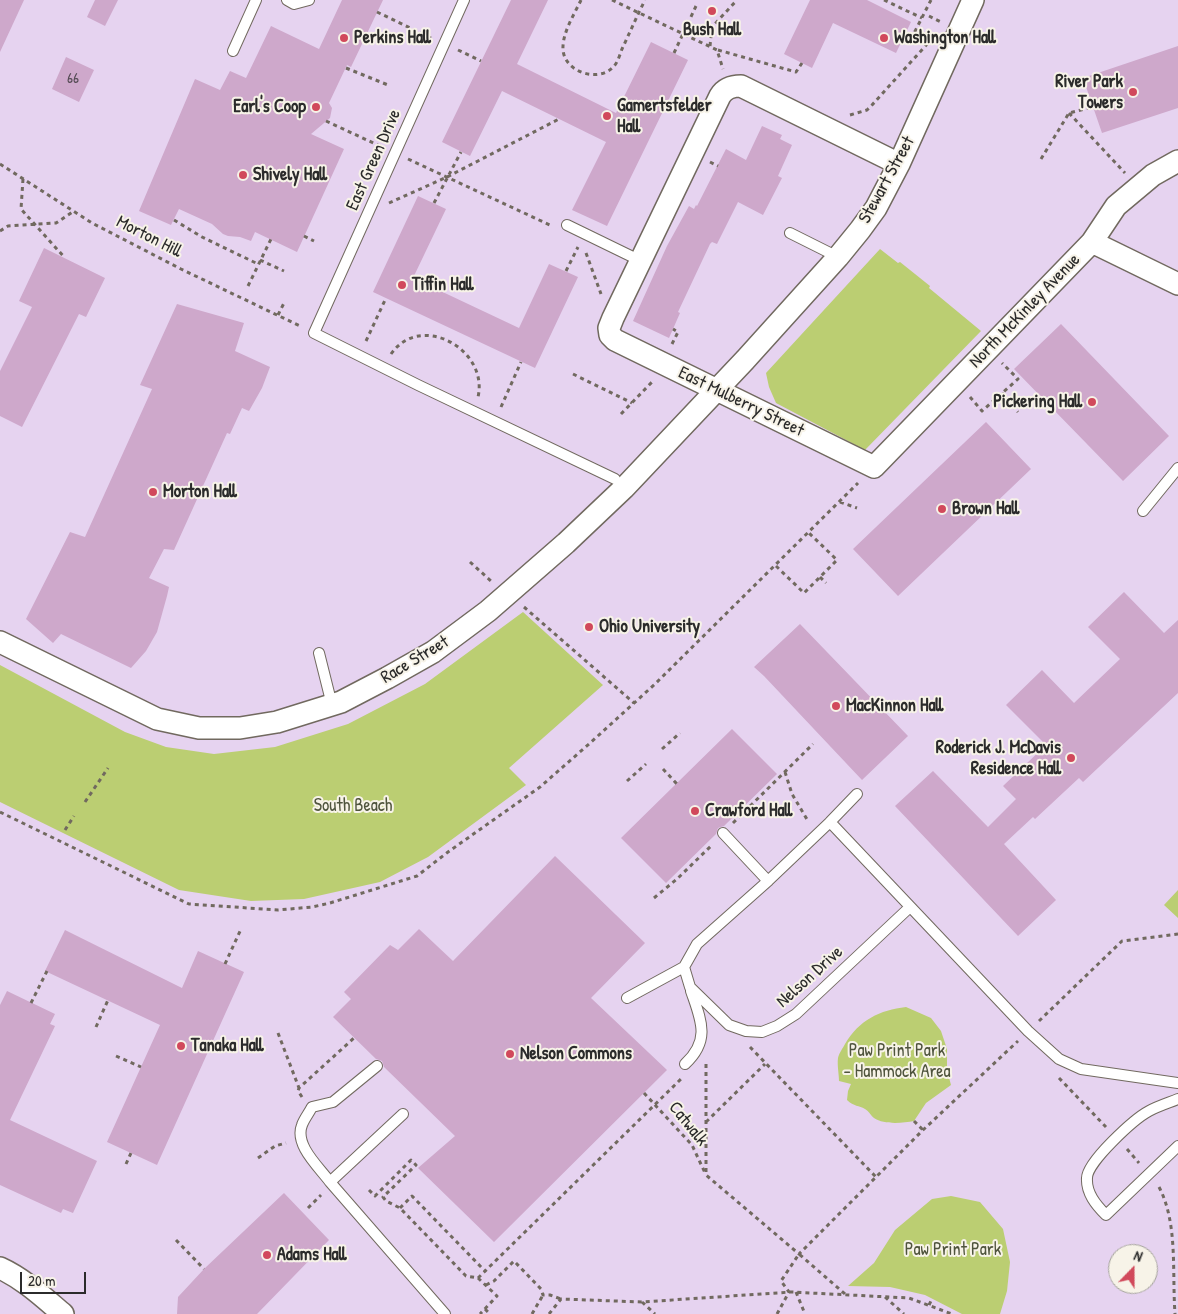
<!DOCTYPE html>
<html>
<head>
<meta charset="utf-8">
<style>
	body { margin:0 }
	#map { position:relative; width:1178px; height:1314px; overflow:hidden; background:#f4dbbf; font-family:"Patrick Hand",sans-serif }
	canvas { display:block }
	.north { position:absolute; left:1108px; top:1244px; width:50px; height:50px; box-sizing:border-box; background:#f7f3e8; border:1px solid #a5a39c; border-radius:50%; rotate:22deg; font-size:14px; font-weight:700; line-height:20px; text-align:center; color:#2b2b2b }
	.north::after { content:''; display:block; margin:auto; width:18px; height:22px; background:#d1495b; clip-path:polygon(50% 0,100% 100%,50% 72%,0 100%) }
	.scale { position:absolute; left:20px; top:1272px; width:66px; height:22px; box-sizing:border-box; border:2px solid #2b2b2b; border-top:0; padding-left:6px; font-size:15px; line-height:18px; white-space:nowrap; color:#2b2b2b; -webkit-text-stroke:4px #f7f3e8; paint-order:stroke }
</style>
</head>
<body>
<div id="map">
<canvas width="1178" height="1314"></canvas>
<div class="north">N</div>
<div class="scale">20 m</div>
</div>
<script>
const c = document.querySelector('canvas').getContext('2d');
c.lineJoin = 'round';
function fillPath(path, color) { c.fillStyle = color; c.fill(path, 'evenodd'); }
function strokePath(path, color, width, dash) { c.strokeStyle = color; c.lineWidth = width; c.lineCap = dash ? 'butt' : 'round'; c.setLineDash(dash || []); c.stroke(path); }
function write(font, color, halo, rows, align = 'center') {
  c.font = font + ' "Patrick Hand",sans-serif'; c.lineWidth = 4; c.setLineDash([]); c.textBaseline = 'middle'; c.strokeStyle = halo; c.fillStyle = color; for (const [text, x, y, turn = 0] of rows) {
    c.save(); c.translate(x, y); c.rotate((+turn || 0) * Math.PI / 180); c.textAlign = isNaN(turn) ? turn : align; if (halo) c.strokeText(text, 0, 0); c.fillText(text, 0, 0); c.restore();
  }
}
fillPath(new Path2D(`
	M0,0H1178V1314H0ZM1118,1254H1148V1284H1118Z`), '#e6d3f0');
fillPath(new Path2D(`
	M880,249L898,263L900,262L930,286L929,288L981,331L865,450L776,403L769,387L766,373Z
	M523,612L603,685L509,768L526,785L428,857L380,882L304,899L251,901L179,890L0,802V665L125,732L166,747L214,754L275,747L348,724L425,684Z
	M1178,890V918L1164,905Z
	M906,1007L931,1018L941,1031L947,1049V1070L951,1085L926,1103L914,1121C903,1123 884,1125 874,1118C871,1116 869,1111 865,1109C859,1105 854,1107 847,1100L848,1091L851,1084L839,1081C839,1074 837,1065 838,1058C839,1053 843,1048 845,1044C859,1020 880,1010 906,1007Z
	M951,1196L980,1202L1003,1229L1010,1262L1007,1291L1000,1314H962L925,1295L890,1287L848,1286L874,1263L895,1230L932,1199Z`), '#bbce72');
fillPath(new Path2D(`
	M0,0H24L0,52Z
	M95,0H118L105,26L87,17Z
	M342,0H383L351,67L347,65L329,103L332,108L330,118L311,134L344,149L297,252L255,232L251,241L240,237L228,236L223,234L212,224L179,209L171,225L139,211L195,79L220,90L230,71L246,78L271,26L319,49Z
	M511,0H548L517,64L616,113L651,42L688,60L607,226L572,210L606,142L502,91L470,156L442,142Z
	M810,0H867L911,22L896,53L833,23L812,68L784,54Z
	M1178,46V108L1102,133L1083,78Z
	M66,57L94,70L79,102L52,89Z
	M762,126L782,135L780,139L792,145L778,176L782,178L763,215L738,202L717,244L712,242L710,244L678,312L680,313L669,338L633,321L667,246L689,206L694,209L696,205L697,206L726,149L746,160Z
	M418,196L446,209L413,278L519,328L549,264L578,277L535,368L373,292Z
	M44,248L105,278L86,317L79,314L22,427L0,416V371L32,307L19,301Z
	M177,304L244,323L235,351L270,367L262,388L249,411L242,408L230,434L227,433L174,550L164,549L149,578L169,587L167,596L157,632L146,651L131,668L61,634L53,643L26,619L70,532L85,537L152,389L140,385Z
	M1061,324L1169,436L1123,481L1014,369Z
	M986,422L1031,469L898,596L853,549Z
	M1124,592L1164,633L1178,620V693L1083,782L1079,778L1035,819L1033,817L1004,844L1056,900L1018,936L895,806L933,771L988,827L1016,799L1003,786L1046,745L1006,705L1042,670L1074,703L1120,659L1088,627Z
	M800,624L908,736L862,780L764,676L754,667Z
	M732,729L777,774L724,826L718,828L716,834L666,883L621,838Z
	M555,856L645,943L591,998L667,1070L494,1242L418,1168L455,1136L384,1067L382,1061L376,1059L333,1017L351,999L344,992L390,945L398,950L419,929L453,961Z
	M65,930L182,988L198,951L244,972L157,1165L107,1142L160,1025L45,971Z
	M7,991L55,1014L50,1024L55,1026L10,1120L97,1161L73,1213L63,1209L61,1213L0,1185V1005Z
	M284,1193L329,1240L257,1314H177L178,1297L204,1269Z`), '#cea8cb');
const lane = new Path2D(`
	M287,0L294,4L309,0
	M464,0L314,333L418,385L615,479
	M233,51L256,0
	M567,225L641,261
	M790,233L838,257
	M1143,511L1178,468
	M319,653L332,705
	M857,794L830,822L768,881L697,944L684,967L690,987L729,1025L746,1031L762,1032L777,1026L796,1014L910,907
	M830,822L1028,1031L1059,1059L1081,1069L1178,1083
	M723,833L768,881
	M627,998L684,967
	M685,1064C711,1040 701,1020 691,991
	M1178,1099C1168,1103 1158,1106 1149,1111C1134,1119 1087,1162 1087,1178C1086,1193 1096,1205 1106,1215L1178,1146
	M403,1114L330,1182L445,1314
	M330,1182C319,1167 294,1145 302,1125C304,1119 309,1113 312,1107L333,1102L377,1066`);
const street = new Path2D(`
	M899,164L741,86C732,86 725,88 720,96L613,318L609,328L610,335L615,340L874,467L1092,242L1116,206L1153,175L1178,161
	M1092,242L1178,284
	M0,642L157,719L199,728H240L277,722L341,702L387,678L433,652L488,611L566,543L624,488L745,360L838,257L860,230L876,208L899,164L973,0
	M0,1268C24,1279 43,1297 63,1314`);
strokePath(lane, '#71695f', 12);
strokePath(street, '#71695f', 24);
strokePath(new Path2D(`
	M581,0C574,15 562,33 563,50C565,73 600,83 614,66C618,62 620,54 622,49C630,32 637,16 645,0
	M612,0L717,50L723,69
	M884,0L922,18
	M377,12L431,38
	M929,16L941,22
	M911,39L931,0
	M710,46L712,27L737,0
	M458,50L481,61
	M718,50L796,72L802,63
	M674,53L696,6
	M346,68L388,85
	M1069,113L1125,173
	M850,115L867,110L872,105L929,42
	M326,121L382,147
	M408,159L552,226
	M1041,159L1069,113L1093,107
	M710,162L718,166
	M0,164L92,223L181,269L300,326
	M23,179L21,209L65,258
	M389,203L447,177L559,119
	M434,203L461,152
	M174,220L202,237L258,264
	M0,231L8,226L56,223L74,211
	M304,236L314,241
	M586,253L601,294
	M260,260L284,271
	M566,271L578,247
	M248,286L271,239
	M278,315L284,303
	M366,341L386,298
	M672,344L678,332L673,329
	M391,354C421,311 489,350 478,397
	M573,374L632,403
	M1002,393L1018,412
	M970,397L982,411L1018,379L1002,363
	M501,407L521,362
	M621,414L653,381
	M840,502L857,508
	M470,562L491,581
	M776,566L804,593L837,560L809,533
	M820,577L826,583
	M524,607L634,703
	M662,749L680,733
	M663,769L677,784
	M785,772L792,794L808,821
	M627,781L646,764
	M85,802L108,768
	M0,812L189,904L278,910L312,907L330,903L417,876L448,852L540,787L589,744L655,684L858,483
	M733,823L813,744
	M65,830L74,816
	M654,898L677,879L713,844
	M225,964L241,929
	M31,1003L47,971
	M1039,1021L1122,941L1178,934
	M96,1027L108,1000
	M278,1033L299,1088
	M750,1047L876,1177
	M116,1056L141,1067
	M706,1064V1175L799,1254L923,1130L1018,1041
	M1059,1078L1106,1127
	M302,1097L298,1091L299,1088L354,1038
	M914,1121L923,1130
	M706,1122L765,1064
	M1127,1149L1139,1163
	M258,1158L275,1146L286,1143
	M126,1164L131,1153
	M1159,1187C1178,1223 1172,1271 1175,1314
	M369,1190L375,1196L411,1160L416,1165L383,1197L386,1201L400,1208L466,1276L478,1278L497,1296L480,1314
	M308,1208L321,1195
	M400,1208L412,1196L485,1271
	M176,1240L204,1269
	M478,1278L681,1079
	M486,1285L494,1281L514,1261L541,1289L543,1295H550L561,1299
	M796,1292L805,1314
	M885,1297L904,1314
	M642,1302L655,1314
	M929,1305L932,1299
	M485,1309L490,1314
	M532,1314L543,1295
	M549,1314L561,1299L642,1302L791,1292L909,1298L952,1314
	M777,1314L789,1292L781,1281L799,1254L845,1294`), '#71695f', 3, [4, 4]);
strokePath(lane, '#fff', 10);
strokePath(street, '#fff', 21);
strokePath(new Path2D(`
	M644,1093L692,1145L706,1175`), '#71695f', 3, [4, 4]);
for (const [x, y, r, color] of [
	[712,11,5,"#d1495b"],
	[344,38,5,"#d1495b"],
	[884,38,5,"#d1495b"],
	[1133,92,5,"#d1495b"],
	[316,107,5,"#d1495b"],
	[607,116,5,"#d1495b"],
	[243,175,5,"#d1495b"],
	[402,285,5,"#d1495b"],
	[1092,402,5,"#d1495b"],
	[153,492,5,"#d1495b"],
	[942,509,5,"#d1495b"],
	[589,627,5,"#d1495b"],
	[836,706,5,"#d1495b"],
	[1071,758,5,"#d1495b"],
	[695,811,5,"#d1495b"],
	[181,1046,5,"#d1495b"],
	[510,1054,5,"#d1495b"],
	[267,1255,5,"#d1495b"]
]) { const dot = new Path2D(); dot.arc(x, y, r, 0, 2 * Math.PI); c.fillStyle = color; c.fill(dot); strokePath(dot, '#f7f3e8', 2); }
write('15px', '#544a53', null, [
	["66",73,79]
]);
write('bold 18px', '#2b2b2b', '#f7f3e8', [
	["Bush Hall",712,30,"center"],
	["Perkins Hall",354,38],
	["Washington Hall",894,38],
	["River Park",1123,82,"right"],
	["Towers",1123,103,"right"],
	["Gamertsfelder",617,106],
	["Hall",617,127],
	["Earl's Coop",306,107,"right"],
	["Shively Hall",253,175],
	["Tiffin Hall",412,285],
	["Pickering Hall",1082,402,"right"],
	["Morton Hall",163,492],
	["Brown Hall",952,509],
	["Ohio University",599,627],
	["MacKinnon Hall",846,706],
	["Roderick J. McDavis",1061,748,"right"],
	["Residence Hall",1061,769,"right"],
	["Crawford Hall",705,811],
	["Tanaka Hall",191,1046],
	["Nelson Commons",520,1054],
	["Adams Hall",277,1255]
], 'left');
write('18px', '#2b2b2b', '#f7f3e8', [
	["East Green Drive",374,160,-66],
	["Stewart Street",887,180,-61],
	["Morton Hill",149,237,27],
	["North McKinley Avenue",1025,311,-46],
	["East Mulberry Street",741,402,26],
	["Race Street",415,660,-31],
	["Nelson Drive",810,977,-42],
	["Catwalk",688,1124,51]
]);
write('18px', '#4f543d', '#f7f3e8', [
	["South Beach",353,806],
	["Paw Print Park",897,1051],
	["- Hammock Area",897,1072],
	["Paw Print Park",953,1250]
]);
</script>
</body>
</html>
